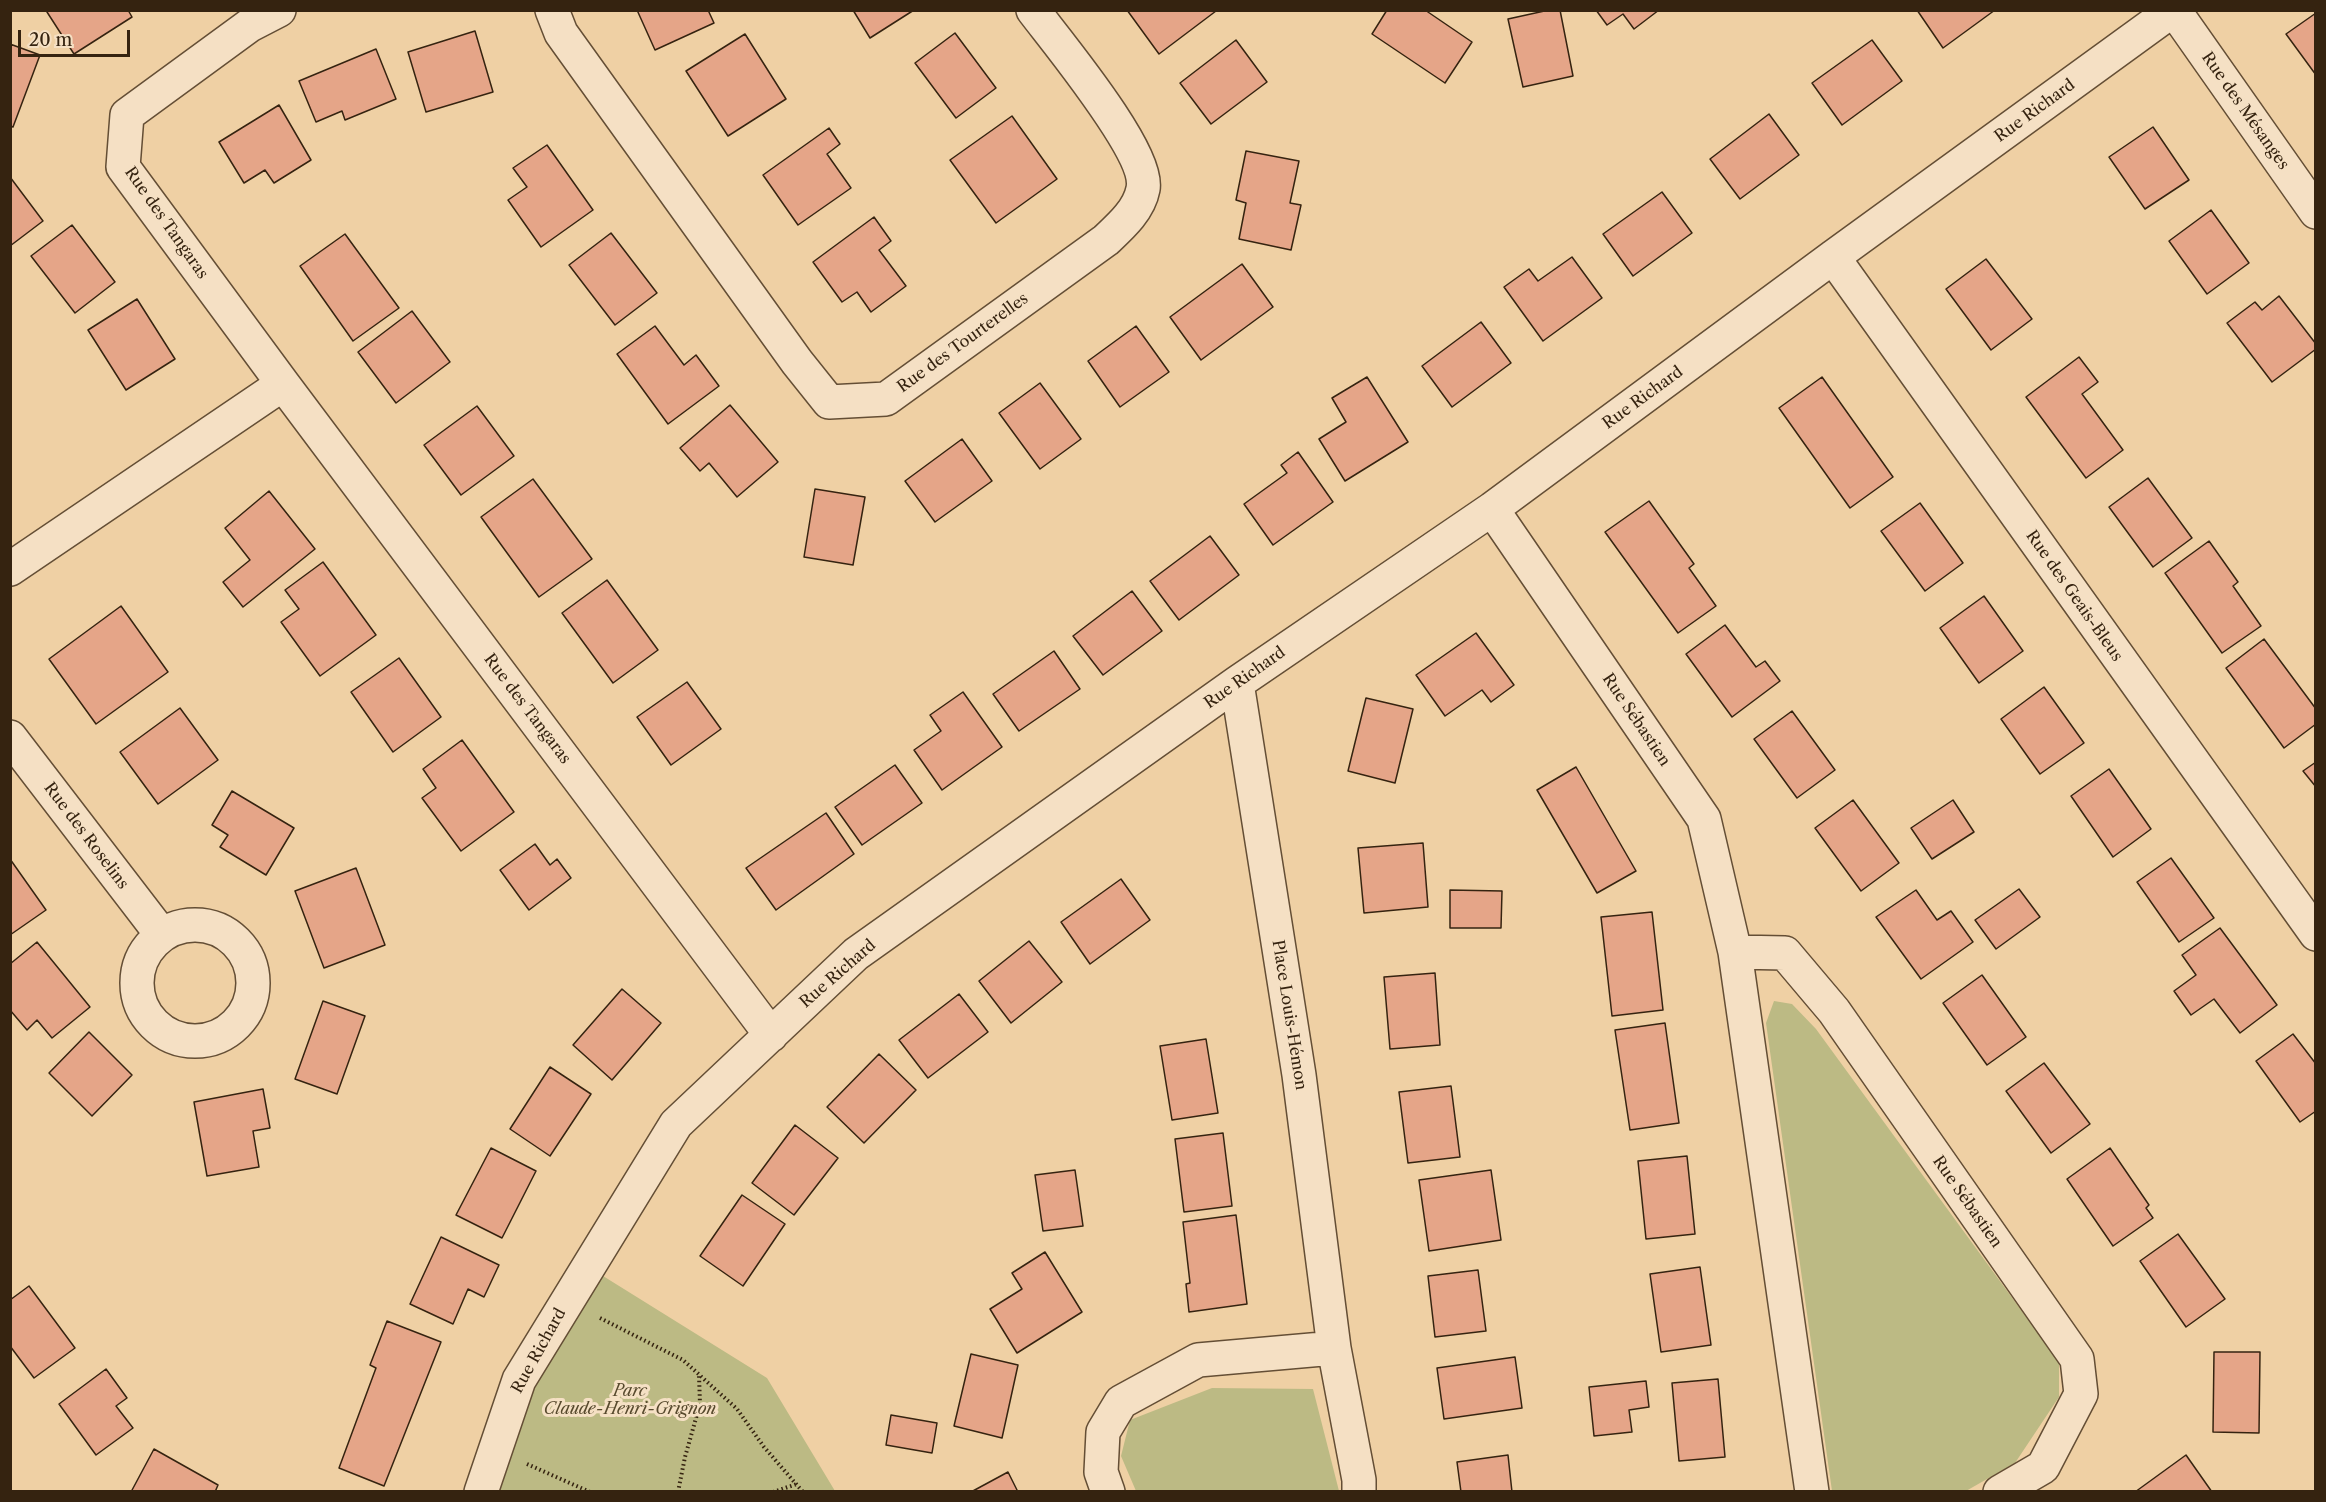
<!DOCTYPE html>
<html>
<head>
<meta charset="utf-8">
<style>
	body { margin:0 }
	#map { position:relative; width:2326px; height:1502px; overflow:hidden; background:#efd0a4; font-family:"Libre Caslon Text",serif }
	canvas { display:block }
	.frame { position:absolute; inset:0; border:12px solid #352310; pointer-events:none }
	.scale { position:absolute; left:18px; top:30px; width:112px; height:27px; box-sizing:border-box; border:3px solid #352310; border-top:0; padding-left:8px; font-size:18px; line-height:21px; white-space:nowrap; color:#352310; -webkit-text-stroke:4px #f5e0c4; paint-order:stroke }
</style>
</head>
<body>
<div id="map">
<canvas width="2326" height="1502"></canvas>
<div class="frame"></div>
<div class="scale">20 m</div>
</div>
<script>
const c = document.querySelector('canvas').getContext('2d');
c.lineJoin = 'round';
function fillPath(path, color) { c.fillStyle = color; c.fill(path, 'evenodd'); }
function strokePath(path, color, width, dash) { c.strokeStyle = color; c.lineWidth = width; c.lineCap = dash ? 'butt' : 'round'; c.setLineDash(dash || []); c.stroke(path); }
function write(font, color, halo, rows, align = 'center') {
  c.font = font + ' "Libre Caslon Text",serif'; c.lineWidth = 6; c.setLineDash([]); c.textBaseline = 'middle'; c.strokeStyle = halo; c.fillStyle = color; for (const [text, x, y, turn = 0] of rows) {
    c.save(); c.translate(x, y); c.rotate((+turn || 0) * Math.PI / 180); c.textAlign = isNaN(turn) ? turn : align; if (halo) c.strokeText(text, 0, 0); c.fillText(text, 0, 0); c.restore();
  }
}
fillPath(new Path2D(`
	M1774,1001L1792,1004L1816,1029L2059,1362V1397L2015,1463L1966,1491H1832L1766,1023Z
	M595,1271L767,1378L835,1491L494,1492L519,1414Z
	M1212,1388L1313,1389L1339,1491H1136L1121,1456L1130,1420Z`), '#bcba84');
const building = new Path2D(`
	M50,10H128L132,17L74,54L47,12Z
	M637,10H708L714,23L655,50Z
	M853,10H914L870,38Z
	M1127,10H1215L1216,11L1159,54Z
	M1387,10H1425L1472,42L1445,83L1372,34Z
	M1549,10H1560L1573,76L1523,87L1508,19Z
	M1596,10H1659L1634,29L1623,14L1607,25Z
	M1917,10H1995L1943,48Z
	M2316,13V75L2286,34Z
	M475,31L493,92L426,112L408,52Z
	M955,33L996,88L956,118L915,63Z
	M745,34L786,99L728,136L686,71Z
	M1236,40L1267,82L1211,124L1180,83Z
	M1872,40L1902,81L1842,125L1812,83Z
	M10,44L40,55L13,127L10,126Z
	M376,49L396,99L345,120L342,111L316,122L299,81Z
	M279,105L311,160L274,183L265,170L244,183L219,142Z
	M1769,114L1799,155L1740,199L1710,159Z
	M1012,116L1057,179L996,223L950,160Z
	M2153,127L2189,180L2145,209L2109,157Z
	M829,128L840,144L827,154L851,188L798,225L763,175Z
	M547,145L593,210L541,247L508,200L527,187L513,168Z
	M1246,151L1299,161L1290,203L1301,205L1291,250L1239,239L1246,203L1236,200Z
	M10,177L43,221L10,246Z
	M1662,192L1692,233L1633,276L1603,234Z
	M2211,210L2249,263L2207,294L2169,241Z
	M874,217L891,241L879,250L906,286L871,312L857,292L842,302L813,262Z
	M72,225L115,282L75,313L31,256Z
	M611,233L657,293L615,325L569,265Z
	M345,234L399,308L353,341L300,266Z
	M1572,257L1602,298L1543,341L1504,287L1529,269L1538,281Z
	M1986,259L2032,319L1991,350L1946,289Z
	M1242,264L1273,307L1201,360L1170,317Z
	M2279,296L2316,344V349L2272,382L2227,323L2255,302L2262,310Z
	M137,299L175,359L126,390L88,330Z
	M412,311L450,362L396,403L358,352Z
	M1481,322L1511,363L1452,407L1422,366Z
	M655,326L684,365L696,355L719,386L668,424L617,354Z
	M1136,326L1169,372L1120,407L1088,361Z
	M2079,357L2098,382L2082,394L2123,450L2086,478L2026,397Z
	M1367,377L1408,442L1345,481L1319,439L1346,422L1332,398Z
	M1822,377L1893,477L1850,508L1779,408Z
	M1040,383L1081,439L1040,469L999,413Z
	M730,405L778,462L737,497L709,463L700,471L680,448Z
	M477,406L514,456L461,495L424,445Z
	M962,439L992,481L935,522L905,481Z
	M1298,452L1333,502L1273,545L1244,504L1287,473L1281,465Z
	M2148,478L2192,538L2153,567L2109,507Z
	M533,479L592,559L539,597L481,517Z
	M815,489L865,497L853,565L804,557Z
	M269,491L315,549L243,607L223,582L250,560L225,528Z
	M1649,501L1694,564L1689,568L1716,606L1678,633L1605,532Z
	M1920,503L1963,563L1925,591L1881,531Z
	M1210,536L1239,575L1179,620L1150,581Z
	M2209,541L2238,582L2233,586L2261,626L2222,653L2165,573Z
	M323,562L376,635L320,676L281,622L299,609L285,590Z
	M607,580L658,650L613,683L562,613Z
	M1132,591L1162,631L1103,675L1073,636Z
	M1984,596L2023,651L1979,683L1940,628Z
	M121,606L168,672L96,724L49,659Z
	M1725,625L1756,667L1765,661L1780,681L1732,717L1686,654Z
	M1476,633L1514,685L1491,702L1482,690L1445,716L1416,675Z
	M2264,639L2316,709V724L2284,748L2226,668Z
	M1054,651L1080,689L1019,731L993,694Z
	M399,658L441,717L393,752L351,692Z
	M687,682L721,729L671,765L637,717Z
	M2044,687L2084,743L2040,774L2001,719Z
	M963,692L1002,747L942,790L914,750L941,731L930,715Z
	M1366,698L1413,709L1395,783L1348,771Z
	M180,708L218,760L158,804L120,752Z
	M1792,711L1835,770L1797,798L1754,739Z
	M462,740L514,812L461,851L422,798L436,788L423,769Z
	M2316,762V787L2303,771Z
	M895,765L922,803L862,845L835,807Z
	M1576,767L1636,871L1597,893L1537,790Z
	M2109,769L2151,829L2113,857L2071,796Z
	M232,791L294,828L266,875L220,847L228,835L212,825Z
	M1853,800L1899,863L1861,891L1815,828Z
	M1953,800L1974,832L1932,859L1911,828Z
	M826,813L854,854L776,910L746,868Z
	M1423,843L1428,907L1364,913L1358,848Z
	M535,844L550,865L557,859L571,878L529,910L500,870Z
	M2171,858L2214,918L2179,942L2137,882Z
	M10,859L46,910L10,935Z
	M356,868L385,945L324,968L295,891Z
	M1121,879L1150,920L1090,964L1061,922Z
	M2019,889L2040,917L1996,949L1975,920Z
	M1450,890L1502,891L1501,928H1450Z
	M1916,890L1937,920L1951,911L1973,942L1921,979L1876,917Z
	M1652,912L1663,1010L1612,1016L1601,917Z
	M2220,928L2277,1005L2240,1033L2214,999L2191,1015L2174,991L2196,975L2182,955Z
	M1029,941L1062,982L1011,1023L979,981Z
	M37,942L90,1007L52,1038L37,1020L27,1030L10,1010V964Z
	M1435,973L1440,1045L1390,1049L1384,977Z
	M1982,975L2026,1037L1987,1065L1943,1003Z
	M622,989L661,1023L612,1080L573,1045Z
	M959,994L988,1032L928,1078L899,1040Z
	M323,1001L365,1016L337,1094L295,1079Z
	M1665,1023L1679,1123L1630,1130L1615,1030Z
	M89,1032L132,1075L92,1116L49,1073Z
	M2293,1034L2316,1064V1111L2300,1122L2256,1061Z
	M1206,1039L1218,1113L1172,1120L1160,1046Z
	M879,1054L916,1090L864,1143L827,1107Z
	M2044,1063L2090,1124L2051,1153L2006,1091Z
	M550,1067L591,1094L550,1156L510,1129Z
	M1451,1086L1460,1157L1408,1163L1399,1092Z
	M263,1089L270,1128L253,1131L259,1167L207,1176L194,1102Z
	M795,1125L838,1158L794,1215L752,1183Z
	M1223,1133L1232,1206L1184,1212L1175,1139Z
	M491,1148L536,1171L502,1238L456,1215Z
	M2110,1148L2149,1205L2146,1208L2153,1218L2113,1246L2067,1179Z
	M1687,1156L1695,1234L1646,1239L1638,1161Z
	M1075,1170L1083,1226L1043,1231L1035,1175Z
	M1491,1170L1501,1240L1429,1251L1419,1180Z
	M742,1195L785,1224L743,1286L700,1256Z
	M1236,1215L1247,1304L1189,1312L1186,1284L1190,1283L1183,1222Z
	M2178,1234L2225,1299L2186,1327L2140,1261Z
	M441,1237L499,1265L484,1297L468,1289L453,1324L410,1304Z
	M1045,1252L1082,1312L1017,1353L990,1309L1022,1289L1012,1273Z
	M1700,1267L1711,1345L1661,1352L1650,1274Z
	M1478,1270L1486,1331L1435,1337L1428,1276Z
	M29,1286L75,1348L34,1378L10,1346V1300Z
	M387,1321L441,1342L384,1486L339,1468L376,1368L370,1365Z
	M2214,1352H2260L2259,1433L2213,1432Z
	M971,1354L1018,1365L1002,1438L954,1426Z
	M1515,1357L1522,1408L1444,1419L1437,1368Z
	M106,1369L127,1398L116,1406L133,1428L96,1455L59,1404Z
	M1718,1379L1725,1457L1679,1461L1672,1383Z
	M1646,1381L1649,1407L1629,1410L1632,1432L1594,1436L1589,1387Z
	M891,1415L937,1423L932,1453L886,1445Z
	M154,1449L218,1485L215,1492H131Z
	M1508,1455L1512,1492H1461L1457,1462Z
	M2186,1455L2212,1492H2135Z
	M1008,1472L1018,1492H971Z`);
fillPath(building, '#e5a588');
strokePath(building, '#352310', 1.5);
const minor = new Path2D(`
	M279,10L250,25L127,115L123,167L283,384L771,1035
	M552,10L561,33L797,362L829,402L886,399L1106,240C1121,226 1139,210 1143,189C1150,153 1057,42 1033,10
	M2174,10L2316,212
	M1833,257L2316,934
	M1492,509L1704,819L1735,952L1812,1492
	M10,569L283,384
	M1237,683L1299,1075L1334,1348L1359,1480V1492
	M10,737L162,935
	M137 983a58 58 0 1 1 116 0a58 58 0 1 1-116 0Z
	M1735,952L1785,953L1834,1011L2077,1359L2081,1394L2043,1467L2000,1492
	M481,1492L519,1380L676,1124L856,954L1237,683L1492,509L1833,257L2173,10
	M1108,1492L1101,1472L1103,1432L1121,1402L1198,1360L1334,1348`);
strokePath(minor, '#644e35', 36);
strokePath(new Path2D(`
	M600,1318L683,1360L737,1409L764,1447L803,1492
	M527,1464L590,1492
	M678,1492L685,1457L700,1404L699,1375
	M773,1492L797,1484`), '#352310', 4, [1.5, 3]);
strokePath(minor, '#f5e0c4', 33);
write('16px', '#352310', '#f5e0c4', [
	["Rue Richard",2035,111,-36],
	["Rue des Mésanges",2245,111,55],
	["Rue des Tangaras",166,223,55],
	["Rue des Tourterelles",963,343,-36],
	["Rue Richard",1643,398,-36],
	["Rue des Geais-Bleus",2074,596,55],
	["Rue Richard",1245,678,-35],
	["Rue des Tangaras",527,709,53],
	["Rue Sébastien",1636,720,56],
	["Rue des Roselins",86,836,53],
	["Rue Richard",838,974,-41],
	["Place Louis-Hémon",1289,1015,81],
	["Rue Sébastien",1967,1202,55],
	["Rue Richard",539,1351,-61]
]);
write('italic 16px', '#57492d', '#f5e0c4', [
	["Parc",630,1391],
	["Claude-Henri-Grignon",630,1409]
]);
</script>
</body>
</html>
